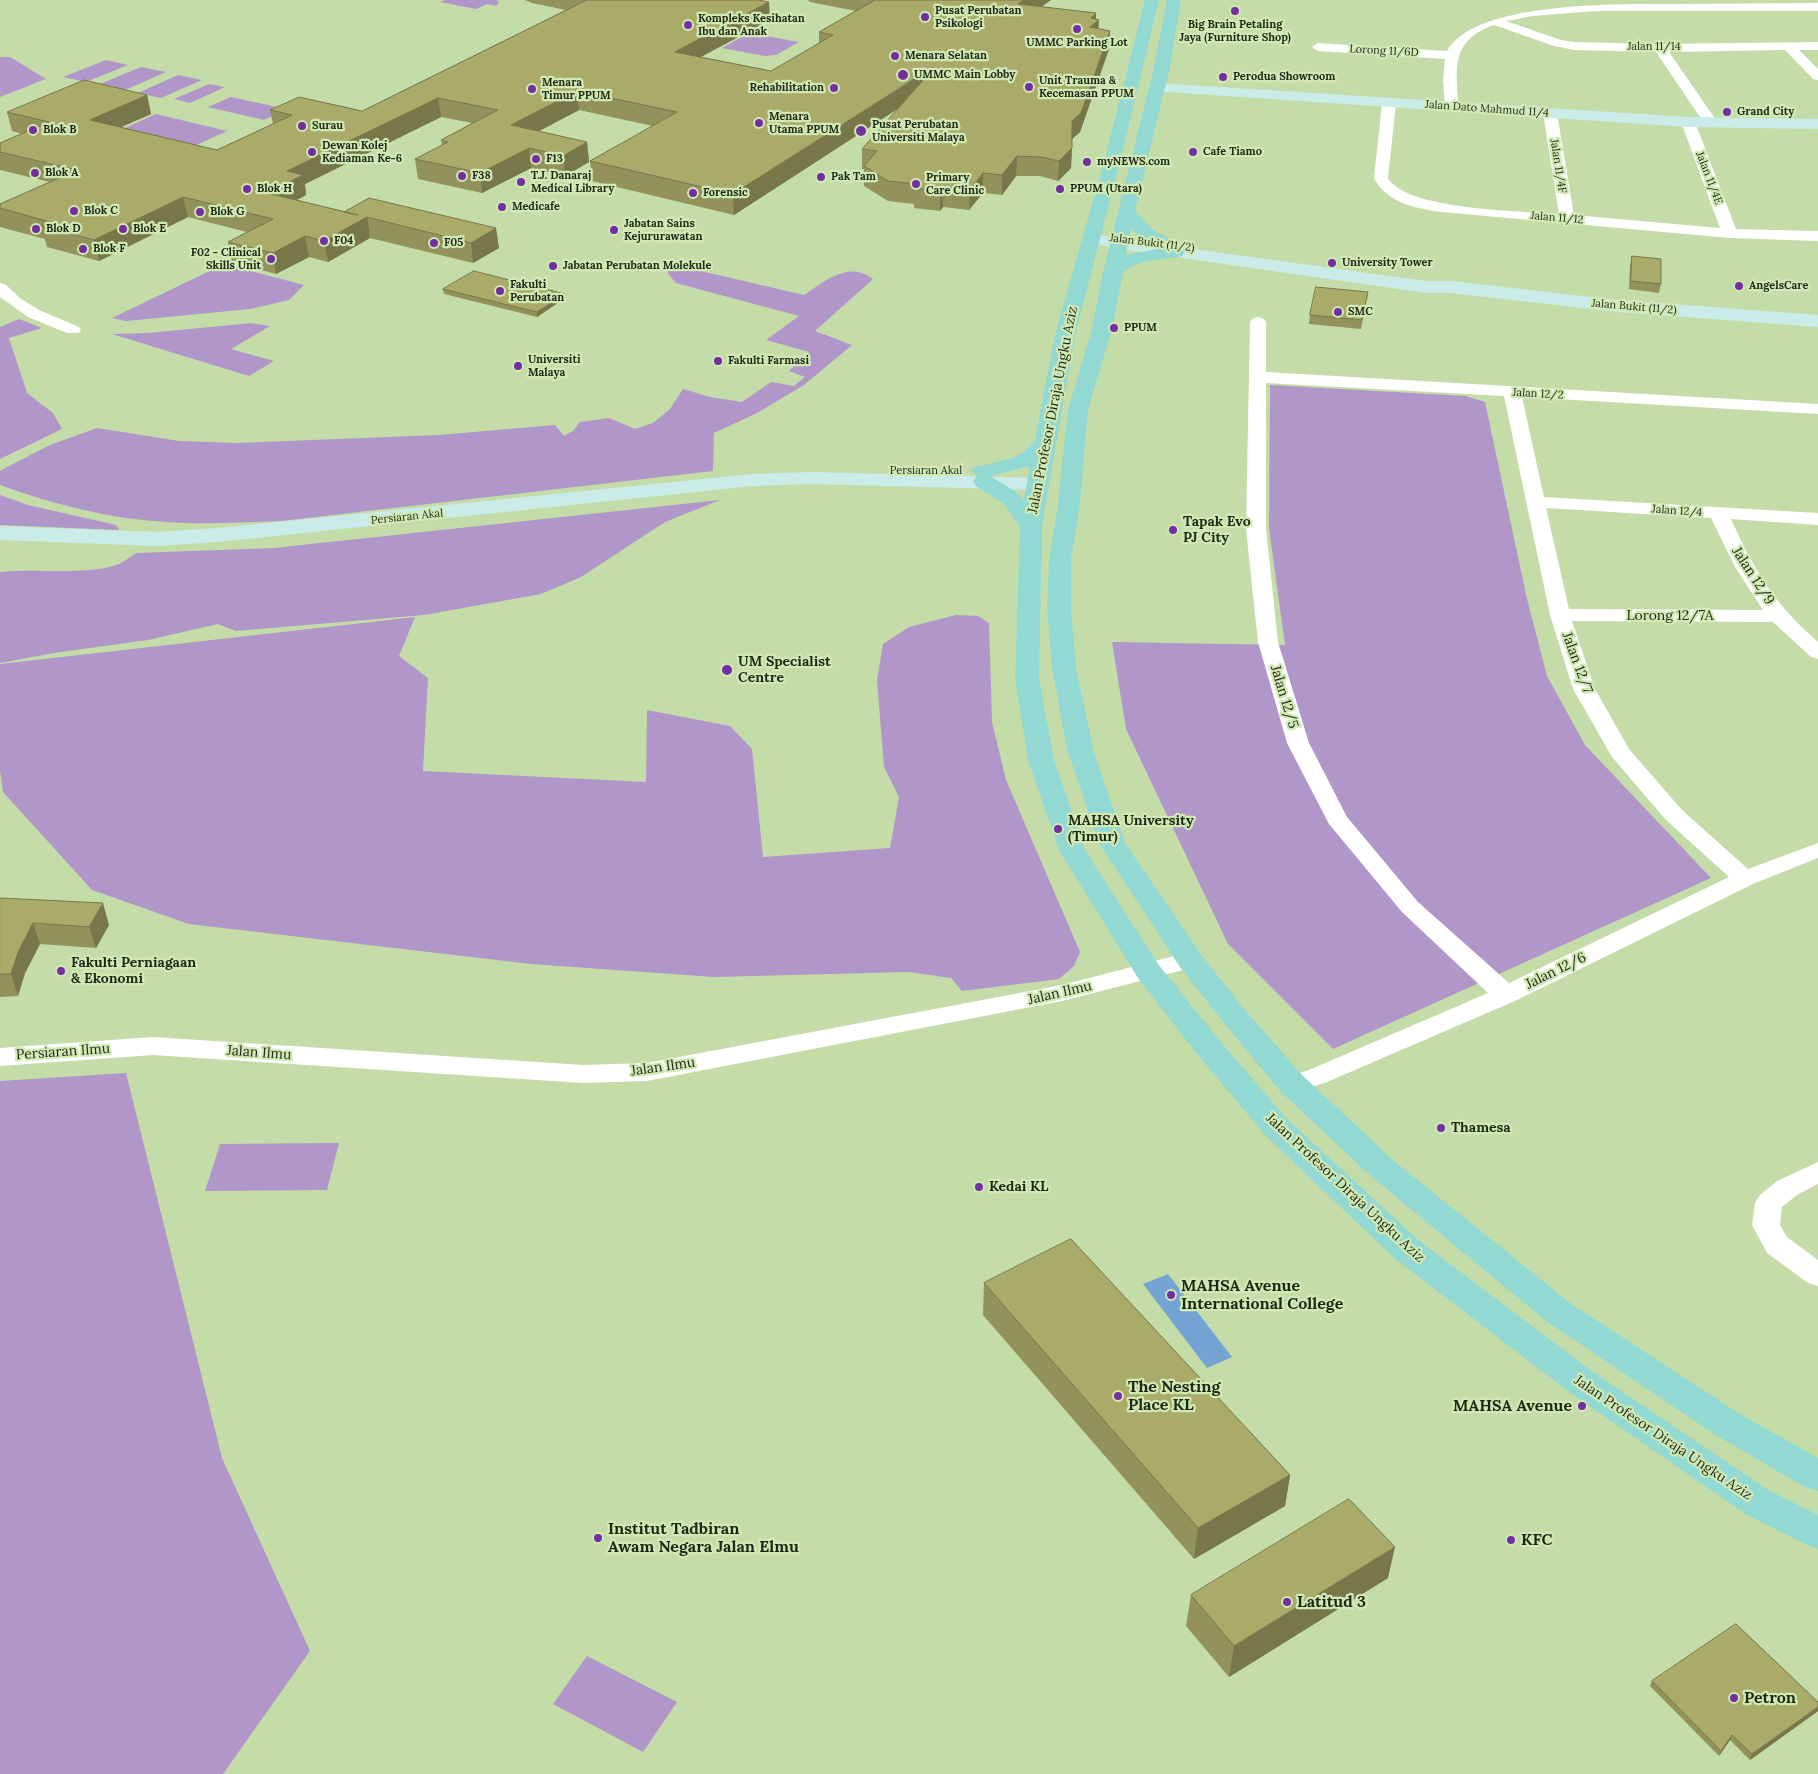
<!DOCTYPE html>
<html>
<head>
<meta charset="utf-8">
<style>
	body { margin:0 }
	canvas { display:block; background:#c4dca8 }
</style>
</head>
<body>
<canvas width="1818" height="1774"></canvas>
<script>
const c = document.querySelector('canvas').getContext('2d');
c.lineJoin = 'round';
function fillPath(path, color) { c.fillStyle = color; c.fill(path, 'evenodd'); }
function strokePath(path, color, width, dash) { c.strokeStyle = color; c.lineWidth = width; c.lineCap = dash ? 'butt' : 'round'; c.setLineDash(dash || []); c.stroke(path); }
function write(font, color, halo, rows, align = 'center') {
  c.font = font + ' Lora,serif'; c.lineWidth = 4.5; c.setLineDash([]); c.textBaseline = 'middle'; c.strokeStyle = halo; c.fillStyle = color; for (const [text, x, y, turn = 0] of rows) {
    c.save(); c.translate(x, y); c.rotate((+turn || 0) * Math.PI / 180); c.textAlign = isNaN(turn) ? turn : align; if (halo) c.strokeText(text, 0, 0); c.fillText(text, 0, 0); c.restore();
  }
}
fillPath(new Path2D(`
	M445,0H497L499,3L496,6L487,4L476,9L440,2Z
	M749,33L799,42L776,55L765,56L722,48Z
	M0,57H10L46,79L0,97Z
	M106,60L128,65L86,82L63,77Z
	M141,67L166,72L125,90L100,84Z
	M178,75L202,80L161,98L138,93Z
	M209,84L225,87L190,103L174,99Z
	M231,97L286,109L264,120L208,107Z
	M156,114L227,131L190,148L114,133Z
	M224,264L304,285L289,300L250,309L126,321L112,318Z
	M675,265L804,295C825,281 849,260 873,279L815,331L852,345L804,385L757,413L714,433L713,471L281,521C243,522 204,525 167,522C110,519 53,504 0,485V471L7,467L50,445L97,428L179,441L236,443L439,435L555,425L564,436L573,431L580,422L609,418L635,429L653,423L670,409L683,389L710,397L742,402L771,382L794,386L805,377L789,371L809,352L766,340L799,316L676,283L668,274V270Z
	M19,319L42,328L9,338L27,393L53,413L62,429L0,459V327Z
	M251,323L270,326L231,349L274,361L249,376L112,334L149,333Z
	M1270,385L1465,396L1485,402L1527,599L1547,676L1585,745L1711,878L1333,1049L1228,944L1126,729L1112,642L1285,645L1269,528Z
	M0,495L28,505L116,525L119,530L0,525Z
	M720,500L665,522L581,577L541,594L424,615L236,631L218,624L148,640L54,653L0,663V572C34,568 90,576 119,564C125,561 130,557 136,553L274,548Z
	M956,615L978,616L989,623L992,722L1006,780L1080,952L1074,966L1059,979L962,991L951,978L908,972L714,977L531,964L189,924L92,890L3,792L0,770V664L415,617L399,656L428,678L423,771L646,782L647,710L730,726L752,749L763,857L890,848L899,797L884,767L877,680L883,644L909,627Z
	M126,1073L222,1458L310,1651L223,1774H0V1081Z
	M339,1143L327,1190L205,1191L220,1144Z
	M587,1656L677,1702L643,1752L553,1704Z`), '#b196c9');
fillPath(new Path2D(`
	M1168,1274L1232,1357L1207,1368L1143,1284Z`), '#73a4d3');
fillPath(new Path2D(`
	M1818,3V11H1596L1533,16L1506,21L1561,40L1574,42L1660,44L1818,42V50H1799L1818,69V80L1813,79L1785,50L1669,52L1718,123L1711,127L1706,126L1656,52L1574,50L1554,46L1494,25C1450,41 1456,68 1459,107L1452,111L1445,107L1443,80L1445,59L1318,51L1312,47L1318,43L1447,51C1475,0 1625,4 1681,4C1726,4 1772,3 1818,3Z
	M1389,99L1396,103L1388,178C1406,210 1522,211 1559,214L1543,113L1550,109L1557,113L1574,215L1720,228L1681,122L1688,118L1695,122L1736,229L1818,231V241L1730,238L1441,212C1415,208 1387,203 1374,178L1382,103Z
	M0,283L6,285L21,299L39,310L79,327L81,330L79,333H67L28,317L0,297Z
	M1258,317L1264,319L1266,322V372L1818,404V414L1522,397L1544,497L1818,513V525L1731,519C1756,574 1774,603 1818,642V659L1811,657L1773,622L1572,621L1595,689L1629,749L1682,810L1748,869L1818,843V858L1753,884L1515,1001L1327,1082L1292,1093L1283,1090L1279,1084L1283,1078L1309,1070L1488,993L1402,912L1329,824L1287,743L1258,642L1246,529L1250,322L1252,319ZM1266,383L1504,396L1550,615L1573,689L1612,757L1666,820L1729,877L1509,983L1418,902L1347,817L1309,743L1278,642L1266,529ZM1546,508L1711,518L1735,567L1763,610L1569,609Z
	M1190,952L1199,954L1202,960L1199,966L1062,1001L647,1081L583,1083L153,1055L0,1066V1048L153,1037L583,1065L647,1063L1062,985Z
	M1818,1162V1184L1797,1195L1782,1207L1780,1225L1787,1237L1818,1260V1286L1808,1283L1767,1253L1752,1225L1755,1203L1759,1196L1777,1181Z`), '#fff');
fillPath(new Path2D(`
	M1157,83L1688,117L1818,119V129L1688,127L1152,91L1149,88L1152,85Z
	M1093,233L1120,239L1426,281H1451L1618,300L1818,315V327L1618,312L1451,293H1426L1120,249L1087,242L1084,238L1087,234Z
	M813,472L1038,478L1046,479L1049,484L1046,489L1038,490L813,484L753,486L218,542L157,546L0,540V526L157,532L218,528L753,474Z`), '#c9ece9');
fillPath(new Path2D(`
	M1145,0H1159L1119,166L1075,335L1042,526L1039,679L1054,760L1085,850L1158,964L1219,1040L1287,1119L1417,1239L1593,1372L1770,1491L1818,1515V1549L1805,1544L1744,1513L1569,1392L1393,1257L1265,1135L1197,1054L1138,978L1059,850L1028,760L1015,679L1020,526L1004,504L976,486L973,481L977,476L971,471L975,467L1010,459L1024,452L1035,440L1055,335L1103,166ZM1030,466L1024,500L1013,490L990,476Z
	M1167,0H1181L1170,67L1135,211L1153,230L1170,239L1173,243L1169,247L1182,248L1185,252L1182,256C1161,261 1141,257 1123,273L1112,329L1088,410L1079,512L1071,559V609L1076,667L1093,749L1125,843L1200,953L1244,1009L1303,1076L1394,1161L1570,1303L1743,1416L1818,1458V1491L1805,1487L1717,1436L1546,1321L1372,1177L1281,1092L1224,1023L1180,967L1099,843L1067,749L1052,667L1047,609L1049,559L1057,512L1068,410L1092,329L1103,273L1154,67ZM1131,228L1141,238L1162,248L1126,255Z`), '#92d9d4');
fillPath(new Path2D(`
	M525,0H758L770,20L701,57L771,71L819,43V32L856,11L810,2L808,0H1051L1041,7L1096,19L1098,29L1110,31L1109,49L1080,132L1072,139L1071,168L1058,181L1040,176H1016L1002,195L983,193L969,210L943,207L940,211L914,208V204L888,201L864,186V169H862V149L899,108L734,215L592,181L590,161L653,126L579,110L538,131L587,142L589,162L565,176L531,168L482,193L418,179L415,159L442,145L441,140L472,123L441,117L305,184L306,195L296,200L499,248L473,263L370,238L328,262L309,257L276,274L232,262L228,242L247,232L188,217L99,261L47,247L45,239L0,227V204L50,182L0,170V143L22,134L12,131L7,112L147,95L151,114L121,127L217,150L273,124L270,110L362,111L566,10L532,3Z
	M1632,256L1661,284L1659,293L1629,289L1630,265Z
	M443,289L565,294V298L537,317L444,294Z
	M1368,292L1361,329L1309,324L1310,315Z
	M0,898L109,925L96,948L40,944L25,973L18,996L0,997Z
	M984,1283L1290,1475L1285,1506L1194,1559L983,1315Z
	M1388,1578L1229,1677L1186,1626L1191,1595Z
	M1652,1681L1818,1702V1711L1750,1760L1730,1740L1719,1756L1650,1686Z`), '#92925a');
fillPath(new Path2D(`
	M1024,0H1051L1018,22V4Z
	M769,2L770,20L676,70L675,52Z
	M1096,13V22L1099,20L1098,38L1089,46L1091,18Z
	M1110,31L1109,49L1080,132L1071,140L1072,121Z
	M933,67V86L734,215L733,194Z
	M577,91L579,110L513,145L511,125Z
	M147,95L151,114L94,139L90,120Z
	M438,98L441,117L305,184L306,195L271,214L267,193L287,171Z
	M587,142L589,162L565,176L563,156Z
	M529,148L531,168L482,193L480,173Z
	M1072,148L1071,168L1058,181L1059,161Z
	M1017,156L1016,176L1002,195V175Z
	M983,173V193L969,210L970,190Z
	M943,187V207L940,211V191Z
	M183,197L188,217L99,261L94,240Z
	M367,217L370,238L328,262L324,241Z
	M496,228L499,248L473,263L471,243Z
	M305,236L309,257L276,274L273,253Z
	M565,294V298L537,317V312Z
	M103,903L109,925L96,948L89,927Z
	M33,923L40,944L25,973L18,996L11,974L18,952Z
	M1290,1475L1285,1506L1194,1559L1198,1528Z
	M1395,1547L1388,1578L1229,1677L1234,1646Z
	M1818,1707V1711L1750,1760L1752,1754Z
	M1732,1735L1730,1740L1719,1756L1721,1751Z`), '#77774a');
const building = new Path2D(`
	M587,0H758L769,2L675,52L771,71L833,35L819,32L875,0H1024L1018,4L1096,13L1091,18L1099,20L1090,27L1110,31L1081,113L1072,121V148L1059,161L1041,157L1017,156L1002,175L983,173L970,190L943,187L940,191L914,188L917,184L888,181L864,166L877,151L862,149L934,68L933,67L733,194L590,161L677,112L577,91L511,125L587,142L563,156L529,148L480,173L415,159L448,142L441,140L498,110L438,98L287,171L303,175L267,193L358,215L344,212L369,198L496,228L471,243L367,217L324,241L305,236L273,253L228,242L273,219L183,197L94,240L41,226L50,222L0,208V204L77,170L0,152V143L49,122L7,112L84,80L147,95L90,120L217,150L292,115L270,110L299,97L362,111Z
	M1632,256L1661,259V284L1631,281Z
	M474,271L565,294L537,312L443,289Z
	M1316,287L1368,292L1362,320L1310,315Z
	M0,898L103,903L89,927L33,923L18,952L11,974H0Z
	M1071,1239L1290,1475L1198,1528L984,1283Z
	M1349,1499L1395,1547L1234,1646L1191,1595Z
	M1736,1624L1818,1702V1707L1752,1754L1732,1735L1721,1751L1652,1681Z`);
fillPath(building, '#aaaa69');
strokePath(building, '#77774a', 1);
for (const [x, y, r, color] of [
	[1235,11,5,"#732ea1"],
	[925,17,5,"#732ea1"],
	[688,25,5,"#732ea1"],
	[1077,29,5,"#732ea1"],
	[895,56,5,"#732ea1"],
	[903,75,6,"#732ea1"],
	[1223,77,5,"#732ea1"],
	[1029,87,5,"#732ea1"],
	[834,88,5,"#732ea1"],
	[532,89,5,"#732ea1"],
	[1727,112,5,"#732ea1"],
	[759,123,5,"#732ea1"],
	[302,126,5,"#732ea1"],
	[33,130,5,"#732ea1"],
	[861,131,6,"#732ea1"],
	[312,152,5,"#732ea1"],
	[1193,152,5,"#732ea1"],
	[536,159,5,"#732ea1"],
	[1087,162,5,"#732ea1"],
	[35,173,5,"#732ea1"],
	[462,176,5,"#732ea1"],
	[821,177,5,"#732ea1"],
	[521,182,5,"#732ea1"],
	[916,184,5,"#732ea1"],
	[247,189,5,"#732ea1"],
	[1060,189,5,"#732ea1"],
	[693,193,5,"#732ea1"],
	[502,207,5,"#732ea1"],
	[74,211,5,"#732ea1"],
	[200,212,5,"#732ea1"],
	[36,229,5,"#732ea1"],
	[123,229,5,"#732ea1"],
	[614,230,5,"#732ea1"],
	[324,241,5,"#732ea1"],
	[434,243,5,"#732ea1"],
	[83,249,5,"#732ea1"],
	[271,259,5,"#732ea1"],
	[1332,263,5,"#732ea1"],
	[553,266,5,"#732ea1"],
	[1739,286,5,"#732ea1"],
	[500,291,5,"#732ea1"],
	[1338,312,5,"#732ea1"],
	[1114,328,5,"#732ea1"],
	[718,361,5,"#732ea1"],
	[518,366,5,"#732ea1"],
	[1173,530,5,"#732ea1"],
	[727,670,6,"#732ea1"],
	[1058,829,5,"#732ea1"],
	[61,971,5,"#732ea1"],
	[1441,1128,5,"#732ea1"],
	[979,1187,5,"#732ea1"],
	[1171,1295,5,"#732ea1"],
	[1118,1396,5,"#732ea1"],
	[1582,1406,5,"#732ea1"],
	[598,1538,5,"#732ea1"],
	[1511,1540,5,"#732ea1"],
	[1287,1602,5,"#732ea1"],
	[1734,1698,5,"#732ea1"]
]) { const dot = new Path2D(); dot.arc(x, y, r, 0, 2 * Math.PI); c.fillStyle = color; c.fill(dot); strokePath(dot, '#d1e9b5', 2); }
write('bold 11px', '#1e2713', '#d1e9b5', [
	["Pusat Perubatan",935,11],
	["Psikologi",935,24],
	["Kompleks Kesihatan",698,19],
	["Ibu dan Anak",698,32],
	["Big Brain Petaling",1235,25,"center"],
	["Jaya (Furniture Shop)",1235,38,"center"],
	["UMMC Parking Lot",1077,43,"center"],
	["Menara Selatan",905,56],
	["UMMC Main Lobby",914,75],
	["Perodua Showroom",1233,77],
	["Unit Trauma &",1039,81],
	["Kecemasan PPUM",1039,94],
	["Menara",542,83],
	["Timur PPUM",542,96],
	["Rehabilitation",824,88,"right"],
	["Grand City",1737,112],
	["Menara",769,117],
	["Utama PPUM",769,130],
	["Pusat Perubatan",872,125],
	["Universiti Malaya",872,138],
	["Surau",312,126],
	["Blok B",43,130],
	["Dewan Kolej",322,146],
	["Kediaman Ke-6",322,159],
	["Cafe Tiamo",1203,152],
	["F13",546,159],
	["myNEWS.com",1097,162],
	["Blok A",45,173],
	["F38",472,176],
	["T.J. Danaraj",531,176],
	["Medical Library",531,189],
	["Pak Tam",831,177],
	["Primary",926,178],
	["Care Clinic",926,191],
	["Blok H",257,189],
	["PPUM (Utara)",1070,189],
	["Forensic",703,193],
	["Medicafe",512,207],
	["Blok C",84,211],
	["Blok G",210,212],
	["Jabatan Sains",624,224],
	["Kejururawatan",624,237],
	["Blok D",46,229],
	["Blok E",133,229],
	["F04",334,241],
	["F05",444,243],
	["Blok F",93,249],
	["F02 - Clinical",261,253,"right"],
	["Skills Unit",261,266,"right"],
	["University Tower",1342,263],
	["Jabatan Perubatan Molekule",563,266],
	["Fakulti",510,285],
	["Perubatan",510,298],
	["AngelsCare",1749,286],
	["SMC",1348,312],
	["PPUM",1124,328],
	["Universiti",528,360],
	["Malaya",528,373],
	["Fakulti Farmasi",728,361]
], 'left');
write('11px', '#1e2713', '#d1e9b5', [
	["Jalan 11/14",1654,47],
	["Lorong 11/6D",1384,51,3],
	["Jalan Dato Mahmud 11/4",1487,109,4],
	["Jalan 11/4F",1558,166,81],
	["Jalan 11/4E",1709,178,69],
	["Jalan 11/12",1557,218,5],
	["Jalan Bukit (11/2)",1152,243,7],
	["Jalan Bukit (11/2)",1634,307,5],
	["Jalan 12/2",1538,394,3],
	["Persiaran Akal",926,471],
	["Jalan 12/4",1677,511,4],
	["Persiaran Akal",407,517,-6]
]);
write('14px', '#1e2713', '#d1e9b5', [
	["Jalan Profesor Diraja Ungku Aziz",1053,410,-79],
	["Jalan 12/9",1753,576,57],
	["Lorong 12/7A",1670,616],
	["Jalan 12/7",1577,663,70],
	["Jalan 12/5",1284,697,73],
	["Jalan 12/6",1556,971,-26],
	["Jalan Ilmu",1060,993,-13],
	["Persiaran Ilmu",63,1052,-4],
	["Jalan Ilmu",259,1053,4],
	["Jalan Ilmu",663,1067,-8],
	["Jalan Profesor Diraja Ungku Aziz",1345,1188,43],
	["Jalan Profesor Diraja Ungku Aziz",1663,1438,34]
]);
write('bold 14px', '#1e2713', '#d1e9b5', [
	["Tapak Evo",1183,522],
	["PJ City",1183,538],
	["UM Specialist",738,662],
	["Centre",738,678],
	["MAHSA University",1068,821],
	["(Timur)",1068,837],
	["Fakulti Perniagaan",71,963],
	["& Ekonomi",71,979],
	["Thamesa",1451,1128],
	["Kedai KL",989,1187]
], 'left');
write('bold 16px', '#1e2713', '#d1e9b5', [
	["MAHSA Avenue",1181,1286],
	["International College",1181,1304],
	["The Nesting",1128,1387],
	["Place KL",1128,1405],
	["MAHSA Avenue",1572,1406,"right"],
	["Institut Tadbiran",608,1529],
	["Awam Negara Jalan Elmu",608,1547],
	["KFC",1521,1540],
	["Latitud 3",1297,1602],
	["Petron",1744,1698]
], 'left');
</script>
</body>
</html>
